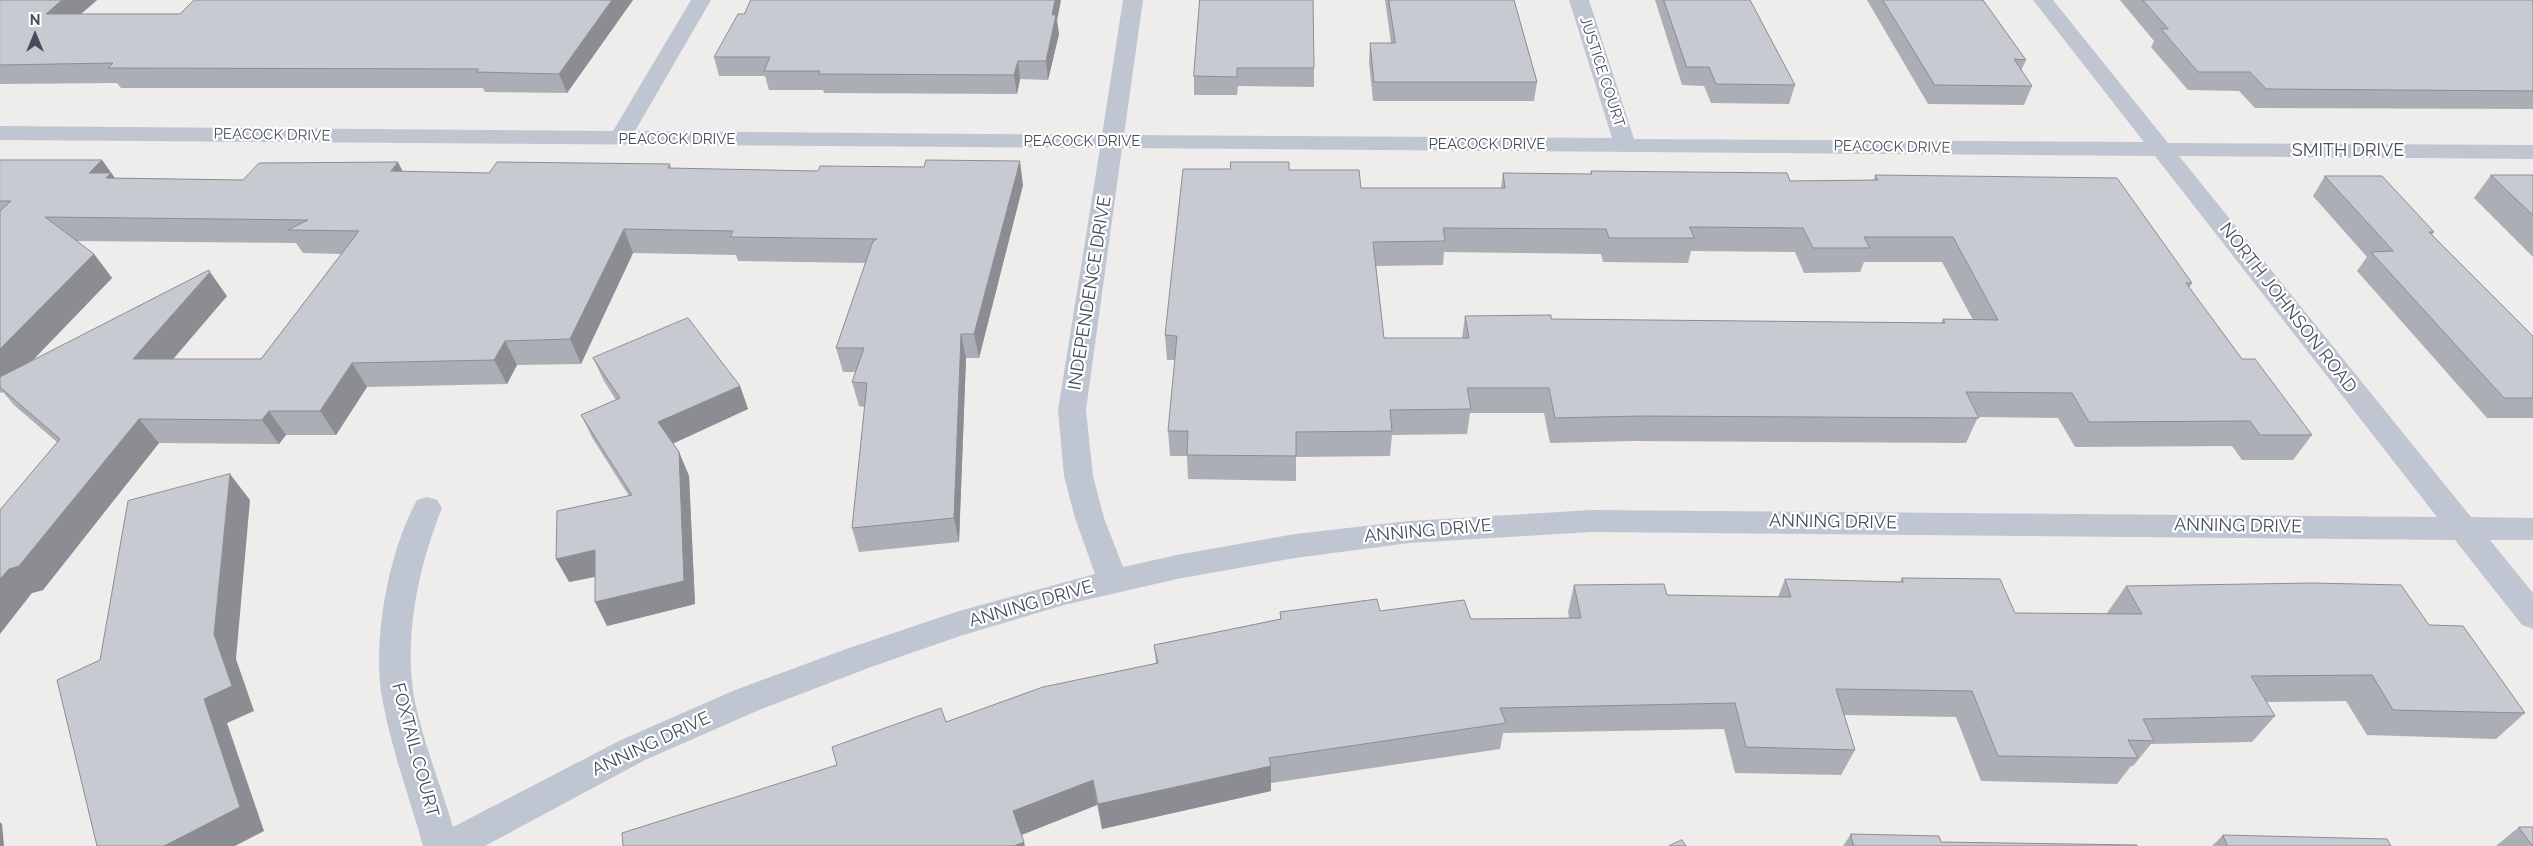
<!DOCTYPE html>
<html>
<head>
<meta charset="utf-8">
<style>
	body { margin:0 }
	#map { position:relative; width:2533px; height:846px; overflow:hidden; background:#efecec; font-family:Raleway,sans-serif }
	canvas { display:block }
	.north { position:absolute; left:10px; top:10px; width:50px; height:50px; -webkit-text-stroke:4px #fff; paint-order:stroke; rotate:0deg; font-size:14px; font-weight:700; line-height:20px; text-align:center; color:#444d59 }
	.north::after { content:''; display:block; margin:auto; width:18px; height:22px; background:#444d59; clip-path:polygon(50% 0,100% 100%,50% 72%,0 100%) }
</style>
</head>
<body>
<div id="map">
<canvas width="2533" height="846"></canvas>
<div class="north">N</div>
</div>
<script>
const c = document.querySelector('canvas').getContext('2d');
c.lineJoin = 'round';
function fillPath(path, color) { c.fillStyle = color; c.fill(path, 'evenodd'); }
function strokePath(path, color, width, dash) { c.strokeStyle = color; c.lineWidth = width; c.lineCap = dash ? 'butt' : 'round'; c.setLineDash(dash || []); c.stroke(path); }
function write(font, color, halo, rows, align = 'center') {
  c.font = font + ' Raleway,sans-serif'; c.lineWidth = 4.5; c.setLineDash([]); c.textBaseline = 'middle'; c.strokeStyle = halo; c.fillStyle = color; for (const [text, x, y, turn = 0] of rows) {
    c.save(); c.translate(x, y); c.rotate((+turn || 0) * Math.PI / 180); c.textAlign = isNaN(turn) ? turn : align; if (halo) c.strokeText(text, 0, 0); c.fillText(text, 0, 0); c.restore();
  }
}
fillPath(new Path2D(`
	M691,0H711L635,131L1102,135L1123,0H1143L1124,135L1612,138L1569,0H1589L1634,139L2144,142L2033,0H2053L2168,143L2533,145V159L2179,156L2471,517L2533,518V540H2490L2533,593V629L2522,625L2455,540L1592,532L1409,543L1295,558L1177,579L1064,605L960,636L871,667L759,710L645,760L485,846H423C410,799 392,751 383,703C371,645 388,552 417,500L427,497L437,500L442,508C418,568 403,638 415,702C424,744 441,786 453,827L621,740L735,690L849,648L959,611L1095,574L1075,518L1064,476L1058,410L1100,148L0,140V126L613,131ZM1122,148L2155,156L2437,517L1592,510L1409,521L1295,534L1177,555L1123,567L1104,518L1093,476L1086,410Z`), '#bfc6d2');
fillPath(new Path2D(`
	M0,0H97L81,14H180L194,0H633L567,93L485,92L483,88H121L117,83L0,84Z
	M1200,0L1314,68V87L1238,86L1237,95H1194V76Z
	M1385,0H1514L1537,82L1534,101H1373L1369,62L1370,43H1391Z
	M1655,0H1750L1795,85L1789,104L1711,103L1704,86L1682,85Z
	M1867,0H1983L2026,60L2021,71L2032,86L2024,105L1928,104Z
	M2120,0H2533V109L2255,108L2239,91L2188,90L2151,47L2154,41Z
	M1057,21L1059,34L1048,80L1020,79L1017,94L824,93L823,90H769L765,76H719L714,57Z
	M0,160H102L115,178L243,180L403,172L489,173L670,164L671,168L1023,185L979,358H966L959,542L859,552L852,528L865,407L859,406L852,382L856,372H843L836,348L866,263L738,261L736,255L633,253L581,364L517,365L507,384L367,387L336,435H286L279,444L159,443L43,590L32,593L57,442L14,405L3,392L1,393L0,392ZM77,241L296,243L303,253L341,254L261,359H172L227,296L32,361L112,278L94,254Z
	M1289,170L1361,188H1501L1503,173L1590,174L1591,171L1790,181L1874,180L1875,175L2192,283L2189,288L2242,359L2312,435L2293,460H2242L2232,446L2075,447L2058,418L1978,417L1966,443L1633,441L1550,443L1544,413H1470L1467,434L1392,435L1390,456L1296,457V481L1188,479L1187,456H1170L1168,431L1175,360H1167L1165,335ZM1691,251L1795,252L1804,273L1860,272L1864,262H1942L1973,320L1943,319L1941,323L1551,319L1465,316L1462,338H1384L1376,266L1443,265L1444,252L1601,254L1603,262L1688,263Z
	M2491,175H2533V257L2474,198Z
	M2325,176L2434,232L2432,235L2533,336V418H2487L2357,271L2367,257L2313,196Z
	M593,358L740,386L748,409L673,443L679,452L689,476L695,604L607,626L595,577L569,582L629,496L593,439L581,415L616,400L604,381Z
	M1902,578L2015,613L2108,614L2107,613L2126,586L2429,625L2525,713L2496,739L2367,735L2346,701L2267,702L2275,716L2252,742L2151,744L2133,766H2131L2117,784L1981,781L1956,717L1844,715L1855,750L1841,775L1735,773L1724,729L1503,733L1500,749L1271,783V791L1102,829L1097,805L1021,835L837,765L946,722L1156,663L1154,645L1280,619V612L1380,611L1471,619L1569,618L1568,612L1574,585L1667,595L1778,597L1785,579L1900,582Z
	M2519,827L2533,846H2496Z
	M1851,834L1941,842L2137,846H1843Z
	M2223,835L2391,846H2212Z`), '#acaeb5');
fillPath(new Path2D(`
	M62,0H97L59,33L46,14Z
	M612,0H633L567,93L559,74Z
	M1055,0H1061L1057,21L1059,34L1048,80L1046,61L1052,15Z
	M1018,61L1020,79L1017,94L1014,75Z
	M102,160L119,184L89,173Z
	M1020,161L1023,185L979,358L974,334Z
	M398,162L410,186L391,171Z
	M624,229L633,253L581,364L570,339Z
	M94,254L112,278L4,390L0,387V349Z
	M210,272L227,296L152,384L133,359Z
	M961,334L966,358L959,542L954,518Z
	M505,341L517,365L507,384L494,360Z
	M352,363L367,387L336,435L320,411Z
	M740,386L748,409L668,446L658,422Z
	M269,411L286,435L279,444L262,420Z
	M139,419L159,443L43,590L32,593L0,634V579Z
	M679,452L689,476L695,604L607,626L595,602Z
	M230,474L250,500L236,659L254,711L227,723L264,831L235,846H164L204,699L214,634Z
	M595,550L608,574L569,582L556,559Z
	M1271,766V791L1102,829L1098,804Z
	M1093,780L1097,805L1019,836L1013,811Z
	M0,822L2,824L4,846H0Z
	M1024,842L1025,846H1014Z`), '#8c8d93');
const building = new Path2D(`
	M0,0H62L46,14H180L194,0H612L559,74L476,72L479,69L108,68L113,63L0,65Z
	M751,0H1055L1052,15H1056L1046,61H1018L1014,75L819,74L820,71H764L770,57H714L738,14H744Z
	M1200,0H1313L1314,68H1237V77L1194,76Z
	M1389,0H1514L1537,82H1374L1370,43H1395Z
	M1664,0H1750L1795,85L1716,84L1709,67H1687Z
	M1883,0H1983L2026,60L2014,59L2032,86L1935,85Z
	M2143,0H2533V91L2266,89L2250,72H2198L2161,29H2168Z
	M0,160H102L89,173H111L106,178L243,180L259,163L398,162L391,171L489,173L497,162L670,164L668,168L818,171L820,166L924,167L926,160L1020,161L974,334H961L954,518L852,528L867,383L852,382L864,348H836L873,241L877,239L730,237L733,231L624,229L570,339L505,341L494,360L352,363L320,411H269L262,420L139,419L19,566L9,569L0,579V510L60,439L0,387V377L209,270L210,272L133,359H261L359,231L288,230L308,220L45,217L94,254L0,349V211L11,201H0Z
	M1231,162H1289V170H1359L1361,188H1505L1503,173L1592,174L1591,171L1787,173L1790,181L1878,180L1875,175L2117,178L2192,283H2186L2242,359H2255L2312,435H2260L2250,421L2089,422L2072,393L1966,392L1979,418L1640,416L1555,418L1549,388H1467L1471,409L1390,410L1392,431L1296,432V456L1187,455L1188,431H1168L1177,336L1165,335L1183,169H1230ZM1690,227L1803,228L1813,248H1870L1864,237H1953L1998,320L1943,319L1945,323L1551,319V315L1465,316L1469,338H1384L1373,242L1445,241L1443,228L1606,229L1609,238H1694Z
	M2491,175H2533V215Z
	M2325,176H2382L2434,232H2429L2533,336V398H2504L2371,252L2393,251Z
	M688,318L740,386L658,422L679,452L684,581L595,602V550L556,559L557,511L632,495L581,415L620,398L593,358Z
	M230,474L214,634L232,686L204,699L240,807L164,846H97L57,680L100,660L128,501Z
	M1902,578L2000,579L2015,613L2142,614L2126,586L2313,583L2401,585L2429,625L2463,626L2525,713L2393,710L2372,675L2251,676L2275,716L2143,719L2154,741L2128,740L2138,758L1998,756L1972,691L1836,689L1855,750L1746,747L1735,703L1500,708L1506,723L1269,758L1271,766L1098,804L1093,780L1013,811L1024,842L1014,846H623L622,833L837,765L832,747L941,708L946,722L1043,687L1158,663L1154,645L1281,619L1280,612L1377,599L1380,611L1464,600L1471,619L1581,618L1574,585L1664,584L1667,595L1791,597L1785,579L1903,582Z
	M2519,827H2533V846Z
	M1851,834L1939,836L1941,842L2137,845V846H1854Z
	M2223,835L2387,839L2391,846H2228Z
	M1682,840L1686,846H1669Z`);
fillPath(building, '#c8cad2');
strokePath(building, '#8c8d93', 1);
write('15px', '#444d59', '#fff', [
	["JUSTICE COURT",1602,72,72],
	["PEACOCK DRIVE",272,135,1],
	["PEACOCK DRIVE",677,139],
	["PEACOCK DRIVE",1082,141],
	["PEACOCK DRIVE",1487,144],
	["PEACOCK DRIVE",1892,147,1]
]);
write('18px', '#444d59', '#fff', [
	["SMITH DRIVE",2348,151],
	["INDEPENDENCE DRIVE",1090,293,-81],
	["NORTH JOHNSON ROAD",2288,308,52],
	["ANNING DRIVE",1833,522,1],
	["ANNING DRIVE",2238,526,1],
	["ANNING DRIVE",1428,531,-5],
	["ANNING DRIVE",1031,604,-16],
	["ANNING DRIVE",651,744,-25],
	["FOXTAIL COURT",415,750,75]
]);
</script>
</body>
</html>
